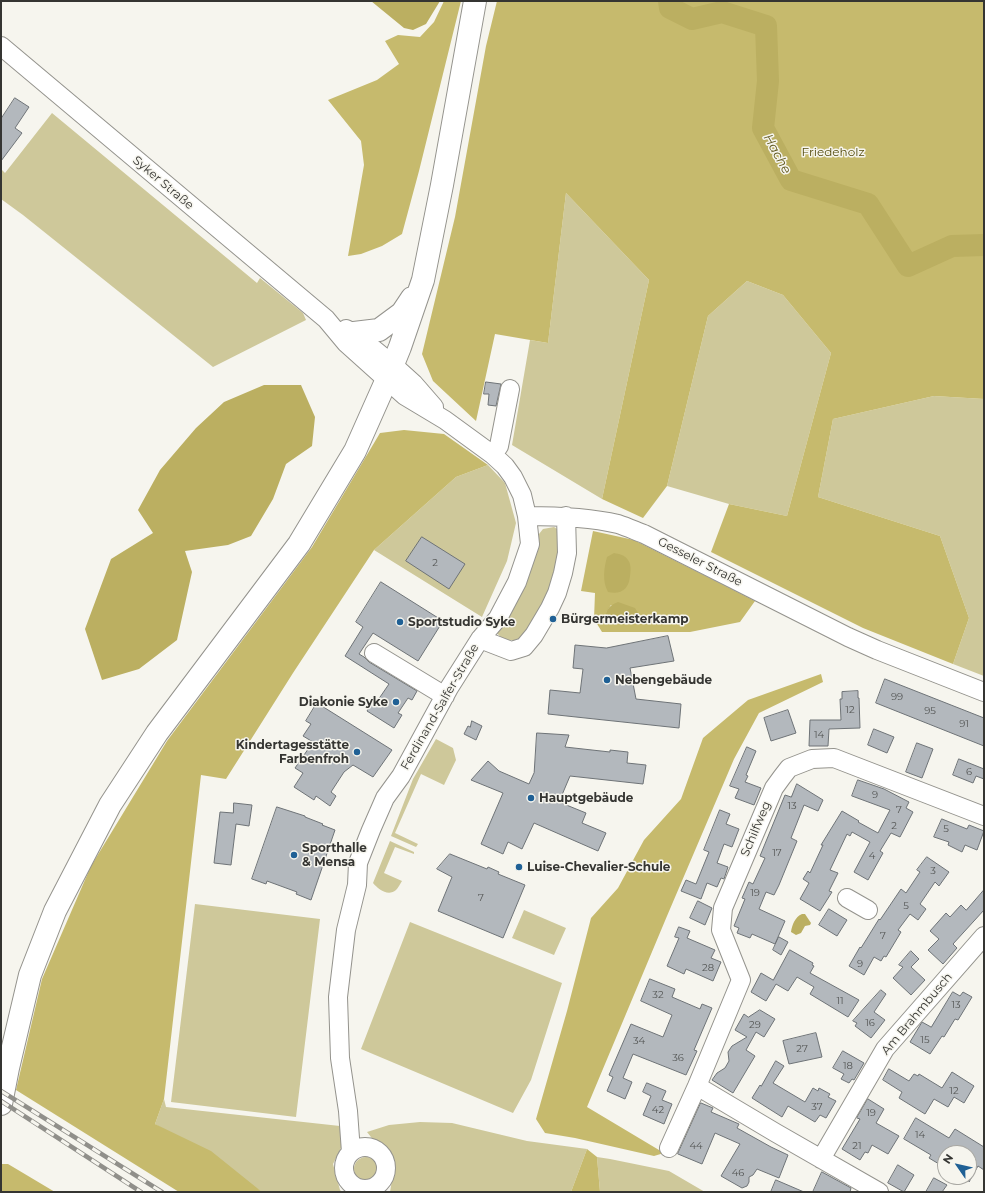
<!DOCTYPE html>
<html>
<head>
<meta charset="utf-8">
<style>
	body { margin:0 }
	#map { position:relative; width:985px; height:1193px; overflow:hidden; background:#f6f5ee; font-family:Montserrat,sans-serif }
	canvas { display:block }
	.frame { position:absolute; inset:0; border:2px solid #353532; pointer-events:none }
	.north { position:absolute; left:937px; top:1145px; width:40px; height:40px; box-sizing:border-box; background:#f6f5ee; border:1px solid #a9a8a3; border-radius:50%; rotate:304deg; font-size:11px; font-weight:700; line-height:16px; text-align:center; color:#353532 }
	.north::after { content:''; display:block; margin:auto; width:14px; height:18px; background:#1f6095; clip-path:polygon(50% 0,100% 100%,50% 72%,0 100%) }
</style>
</head>
<body>
<div id="map">
<canvas width="985" height="1193"></canvas>
<div class="frame"></div>
<div class="north">N</div>
</div>
<script>
const c = document.querySelector('canvas').getContext('2d');
c.lineJoin = 'round';
function fillPath(path, color) { c.fillStyle = color; c.fill(path, 'evenodd'); }
function strokePath(path, color, width, dash) { c.strokeStyle = color; c.lineWidth = width; c.lineCap = dash ? 'butt' : 'round'; c.setLineDash(dash || []); c.stroke(path); }
function write(font, color, halo, rows, align = 'center') {
  c.font = font + ' Montserrat,sans-serif'; c.lineWidth = 3; c.setLineDash([]); c.textBaseline = 'middle'; c.strokeStyle = halo; c.fillStyle = color; for (const [text, x, y, turn = 0] of rows) {
    c.save(); c.translate(x, y); c.rotate((+turn || 0) * Math.PI / 180); c.textAlign = isNaN(turn) ? turn : align; if (halo) c.strokeText(text, 0, 0); c.fillText(text, 0, 0); c.restore();
  }
}
fillPath(new Path2D(`
	M52,113L257,283L260,278L303,313L306,320L213,367L23,215L1,199V169L5,173Z
	M566,193L649,280L602,499L512,445L530,340L548,343Z
	M747,281L783,295L831,353L787,516L729,504L667,486L708,316Z
	M934,396L984,399V676L953,664L969,618L940,536L818,497L833,419Z
	M488,465L505,483L516,523L507,561L482,617L374,550L456,477Z
	M554,527L562,532L561,550L547,598L530,631L517,640H503L497,633L535,539L543,529Z
	M436,739L453,748L456,760L444,785L421,774L395,833L418,844L416,847L391,836L413,779Z
	M390,841L414,852V854L395,847L384,873L402,881C400,884 398,888 396,890C388,897 378,889 373,883Z
	M195,904L320,919L296,1117L171,1102Z
	M524,910L566,928L554,955L512,938Z
	M410,922L562,983L531,1080L513,1113L361,1049Z
	M164,1099L166,1107L340,1126L344,1142L333,1164L340,1190L342,1192H262L155,1124Z
	M420,1122L452,1123L527,1141L587,1149L571,1192H390L394,1168L391,1153L375,1142L367,1132L389,1125Z
	M354 1169a12 12 0 1 1 24 0a12 12 0 1 1-24 0Z
	M597,1157L610,1159L669,1171L705,1192H600Z`), '#cec89a');
fillPath(new Path2D(`
	M444,1H461L419,171L402,234L382,246L361,254L348,256L364,165L361,141L328,100L377,80L399,64L385,41L398,35L420,37L434,22Z
	M497,1H984V399L934,396L833,419L818,497L940,536L969,618L953,664L863,628L711,552L729,504L787,516L831,353L783,295L747,281L708,316L667,486L643,518L602,499L649,280L566,193L548,343L495,334L476,421L433,381L422,354L455,217L486,46Z
	M404,430L444,434L488,465L456,477L374,550L293,673L226,779L201,775L164,1099L155,1124L211,1151L262,1192H179L16,1090L42,979L91,866L167,741L312,547L380,433Z
	M593,531L634,540L755,601L740,622L690,632H602L594,619L595,593L581,591ZM611,605L634,618L613,625L605,617L607,611Z
	M821,674L823,682L759,713L734,759L667,916L587,1107L664,1153L654,1156L575,1138L545,1133L536,1119L567,1011L591,918L618,888L644,840L681,799L703,738L748,700Z
	M587,1149L597,1157L600,1192H571Z
	M1,1164H8L55,1192H1Z`), '#c6ba6d');
fillPath(new Path2D(`
	M371,1H440L426,24L413,30L404,28Z
	M264,385H301L315,417L312,446L286,464L273,499L251,536L228,545L185,551L192,572L177,640L139,669L102,680L85,629L111,559L153,533L138,510L160,470L196,428L224,402Z
	M614,553C619,554 625,555 628,560C631,564 631,570 630,576C629,589 621,595 608,592C602,581 604,568 607,557Z
	M618,602L635,608L638,613L634,618L613,625L606,622C604,611 608,606 618,602Z
	M802,914H805L811,923L810,925L805,926L801,933L796,935L791,932C792,925 795,917 802,914Z`), '#bbaf61');
strokePath(new Path2D(`
	M669,1L670,8L692,19L722,12L766,26L768,81L763,128L791,180L868,204L908,266L952,246L984,245`), '#bbaf61', 22);
const building = new Path2D(`
	M15,98L29,107L15,128L22,133L1,161V119Z
	M486,382L501,384L496,406L488,405L489,394H484Z
	M422,537L465,564L449,589L406,561Z
	M381,582L443,621L418,661L373,633L359,654L364,657L369,662L417,691L412,700L408,698L398,713L402,715L394,728L367,711L375,698L378,700L389,684L345,656L363,627L356,622Z
	M668,636L674,661L630,668L636,699L681,704L679,728L548,714L550,690L580,693L583,669L573,668L575,645L606,648Z
	M885,679L984,718V746L876,703Z
	M858,691V698H859L860,728L829,729L828,746H809L810,720H841L840,699H842V692Z
	M317,703L392,750L373,777L353,765L344,772L331,792L336,796L330,806L316,796L314,800L294,787L303,773L295,768L313,742L303,736L311,724L306,721Z
	M788,710L796,733L771,741L764,718Z
	M472,721L482,726L476,740L464,734L468,726L470,727Z
	M874,729L894,737L887,753L868,745Z
	M537,733L569,735L565,747L610,752V750L628,752L627,763L646,765L643,784L570,776L559,802L586,813L582,823L606,833L598,851L534,823L522,849L508,842L503,854L481,844L503,793L471,780L488,761L499,771L529,784L534,773Z
	M917,743L933,749L922,778L906,772Z
	M747,747L756,751L746,775L748,776L745,782L761,788L754,805L735,798L739,789L730,786Z
	M959,759L984,769V779L976,776L973,783L953,775Z
	M858,780L884,789L909,802L906,808L913,812L900,837L891,833L880,851L883,853L868,880L854,872L870,842L852,832L850,836L847,834L830,870L838,873L829,891L832,892L820,911L800,899L809,883L803,879L808,871L810,873L823,845H821L842,811L859,821L858,822L878,833L890,810L852,796Z
	M797,784L823,800L818,811L804,805L791,838L797,841L779,885L774,895L766,892L759,909L785,921L775,944L752,934L750,938L737,933L739,928L734,926L745,899L742,898L749,882L753,884L765,858L760,856L785,795L791,797Z
	M234,803L252,805L249,826L236,824L231,865L214,863L220,812L233,813Z
	M277,807L305,816V817L323,824L322,825L335,830L311,900L296,894L297,892L267,881L266,884L252,879Z
	M720,810L730,814L726,824L739,829L732,847L724,844L717,863L728,867L724,879L721,878L717,887L707,883L701,899L681,891L686,880L696,884L709,852L704,850Z
	M942,819L967,829L969,825L984,831L977,850L965,845L962,852L948,845L949,842L934,837Z
	M450,854L487,869L488,867L499,872L498,874L525,885L503,938L438,911L452,877L437,869Z
	M927,857L949,872L939,886L935,882L920,904L926,909L918,920L910,914L898,930L901,932L886,957L884,956L881,961L874,957L864,975L849,966L860,947L861,948L879,919L880,920L901,889L906,893L920,872L917,870Z
	M984,890V910L953,944L957,948L943,964L928,950L939,939L930,931L946,913L950,917L961,905L966,910Z
	M698,901L712,908L705,925L690,918Z
	M829,909L847,920L837,936L819,925Z
	M679,927L690,931L687,938L715,950L711,958L721,962L713,981L686,969L684,974L667,966L679,938L675,937Z
	M779,937L788,942L781,955L773,950Z
	M790,950L813,963L812,965L814,966L810,973L859,1000L848,1017L810,994L814,987L797,977L788,991L776,984L766,1001L751,992L761,973L773,980Z
	M911,951L919,959L911,967L925,980L911,995L893,978L903,967L899,965Z
	M650,979L675,989L672,997L700,1009L702,1004L712,1008L694,1050L697,1051L686,1075L633,1054L623,1078L632,1082L625,1099L607,1091L613,1077L609,1075L631,1024L663,1037L672,1015L641,1001Z
	M881,990L886,994L874,1012L885,1020L871,1038L855,1026L857,1023L853,1021Z
	M953,992L960,996L963,992L972,997L958,1020L955,1019L944,1037L942,1036L930,1054L910,1042L922,1022L931,1027Z
	M760,1010L775,1019L764,1037L756,1032L746,1050L755,1056L733,1093L712,1080L717,1073L725,1068L729,1061L728,1052L732,1046L747,1037L735,1030L744,1014L748,1017Z
	M816,1033L822,1057L789,1064L783,1041Z
	M843,1051L864,1063L854,1080L852,1079L849,1083L841,1079L844,1074L833,1068Z
	M776,1061L784,1066L773,1083L805,1102L813,1088L818,1091L819,1088L830,1094L828,1097L836,1101L826,1118L820,1115L815,1122L788,1106L782,1117L752,1098L760,1085L761,1086Z
	M889,1069L909,1081L914,1074L918,1076L919,1074L942,1088L952,1072L974,1086L964,1103L954,1097L948,1107L934,1099L925,1114L899,1098L902,1092L883,1080Z
	M647,1083L666,1091L662,1100L672,1104L664,1124L643,1115L651,1096L643,1092Z
	M868,1099L884,1109L876,1123L899,1136L888,1154L872,1145L868,1153L865,1152L860,1160L842,1149L860,1119L857,1118Z
	M701,1103L713,1108L711,1112L739,1124L737,1128L771,1147L788,1155L779,1178L757,1169L753,1175L749,1177V1182L747,1186L742,1188L721,1176L740,1144L715,1133L702,1164L678,1154Z
	M916,1118L949,1138L955,1129L984,1147V1170L978,1166L969,1182V1153H945L939,1164L929,1158L931,1155L904,1139Z
	M898,1165L914,1175L904,1192L888,1183Z
	M822,1172L851,1188L850,1192H813Z
	M934,1178L947,1185L942,1192H926Z
	M776,1180L804,1192H771Z`);
fillPath(building, '#b3b8bd');
strokePath(building, '#6e7377', 1);
const minor = new Path2D(`
	M1,46L326,319L346,343L405,396L445,420L493,455L505,466L513,477L522,495L527,516L530,544L517,582L498,618L480,639L449,688L401,776L385,798L371,830L358,863L357,885L346,930L338,997L340,1058L348,1111L351,1152
	M346,329L354,333L393,365L414,384L434,407
	M493,455L499,446L510,389
	M527,516C557,516 588,517 618,524C627,527 636,531 644,534L848,637L877,650L984,692
	M480,639L511,651L524,647L534,635L550,608L557,593L563,573L567,553L566,516
	M374,653L445,696
	M847,898L868,910
	M697,1086L776,1133L879,1192
	M344 1168a21 21 0 1 1 42 0a21 21 0 1 1-42 0Z
	M669,1148L697,1086L741,980L721,930L723,908L774,788L782,777L789,768L812,759L834,758L984,816
	M821,1159L885,1049L984,936`);
const major = new Path2D(`
	M354,333L379,330L402,313L412,298
	M1,1104L8,1068L30,975L55,911L110,805L157,733L299,544L355,451L387,379L400,347L423,280L442,185L475,1`);
strokePath(minor, '#94938d', 20);
strokePath(major, '#94938d', 24);
strokePath(minor, '#fff', 18);
strokePath(major, '#fff', 22);
const rail = new Path2D(`
	M1,1091L162,1192
	M1,1101L141,1192`);
strokePath(rail, '#908f8a', 4.5);
strokePath(rail, '#f6f5ee', 3, [9]);
for (const [x, y, r, color] of [
	[553,619,4,"#1f6095"],
	[400,622,4,"#1f6095"],
	[607,680,4,"#1f6095"],
	[396,702,4,"#1f6095"],
	[357,752,4,"#1f6095"],
	[531,798,4,"#1f6095"],
	[294,855,4,"#1f6095"],
	[519,867,4,"#1f6095"]
]) { const dot = new Path2D(); dot.arc(x, y, r, 0, 2 * Math.PI); c.fillStyle = color; c.fill(dot); strokePath(dot, '#f6f5ee', 1.5); }
write('10px', '#545655', null, [
	["2",435,563],
	["99",897,697],
	["12",850,710],
	["95",930,711],
	["91",964,724],
	["14",819,735],
	["6",969,772],
	["9",875,795],
	["13",792,806],
	["7",899,810],
	["2",894,826],
	["5",946,829],
	["17",777,853],
	["4",872,856],
	["3",933,871],
	["19",755,893],
	["7",481,898],
	["5",906,906],
	["7",883,936],
	["9",860,964],
	["28",708,968],
	["32",658,995],
	["11",840,1001],
	["13",956,1005],
	["16",870,1023],
	["29",755,1025],
	["15",925,1040],
	["34",639,1041],
	["27",802,1049],
	["36",678,1058],
	["18",848,1066],
	["12",954,1091],
	["37",817,1107],
	["42",658,1110],
	["19",871,1113],
	["14",920,1135],
	["44",696,1146],
	["21",857,1146],
	["46",738,1173]
]);
write('12px', '#534a0c', '#f6f5ee', [
	["Friedeholz",833,152]
]);
write('12px', '#353532', '#f6f5ee', [
	["Syker Straße",163,183,40],
	["Gesseler Straße",700,562,27],
	["Ferdinand-Salfer-Straße",440,707,-60],
	["Schilfweg",756,829,-67],
	["Am Brahmbusch",917,1014,-50]
]);
write('bold 12px', '#353532', '#f6f5ee', [
	["Bürgermeisterkamp",561,619],
	["Sportstudio Syke",408,622],
	["Nebengebäude",615,680],
	["Diakonie Syke",388,702,"right"],
	["Kindertagesstätte",349,745,"right"],
	["Farbenfroh",349,759,"right"],
	["Hauptgebäude",539,798],
	["Sporthalle",302,848],
	["& Mensa",302,862],
	["Luise-Chevalier-Schule",527,867]
], 'left');
write('italic 13px', '#61591f', '#f6f5ee', [
	["Hache",777,154,61]
]);
</script>
</body>
</html>
